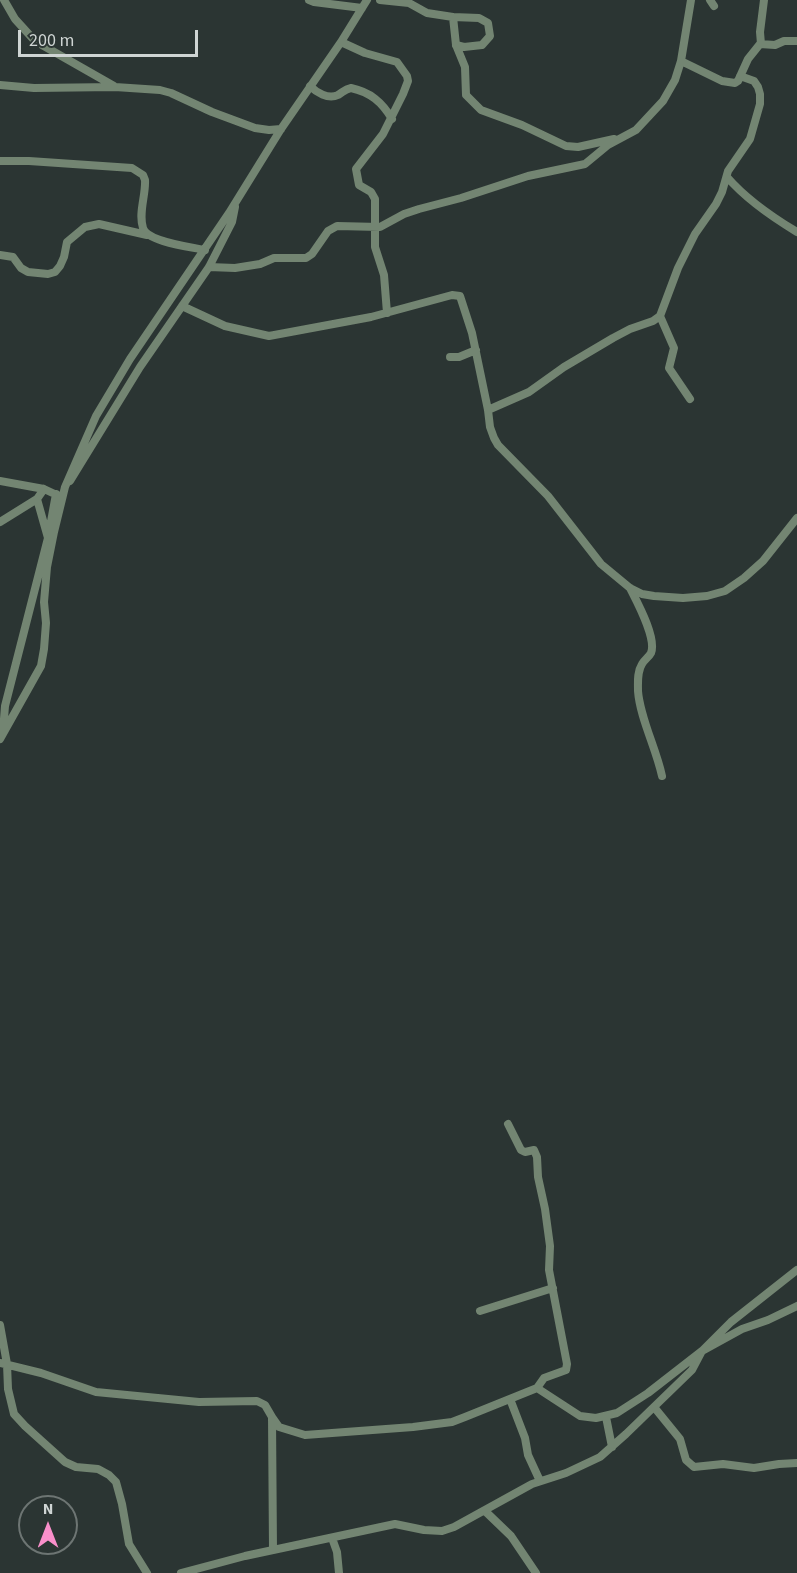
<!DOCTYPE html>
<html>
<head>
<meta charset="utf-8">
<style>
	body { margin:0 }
	#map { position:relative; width:797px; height:1573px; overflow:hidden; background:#2b3533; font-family:"Source Sans 3",sans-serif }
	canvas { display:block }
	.north { position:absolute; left:18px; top:1495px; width:60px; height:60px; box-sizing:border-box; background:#2b3533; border:2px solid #6d7573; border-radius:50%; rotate:0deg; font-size:16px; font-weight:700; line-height:24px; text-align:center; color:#cfd5d4 }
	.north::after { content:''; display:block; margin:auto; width:21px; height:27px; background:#f98fca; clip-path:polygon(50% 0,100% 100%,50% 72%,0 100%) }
	.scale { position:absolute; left:18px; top:30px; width:180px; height:27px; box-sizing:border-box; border:3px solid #cfd5d4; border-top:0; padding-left:8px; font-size:18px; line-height:21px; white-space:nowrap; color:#cfd5d4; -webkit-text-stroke:4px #2b3533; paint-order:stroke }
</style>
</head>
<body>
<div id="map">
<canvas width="797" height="1573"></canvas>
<div class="north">N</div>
<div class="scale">200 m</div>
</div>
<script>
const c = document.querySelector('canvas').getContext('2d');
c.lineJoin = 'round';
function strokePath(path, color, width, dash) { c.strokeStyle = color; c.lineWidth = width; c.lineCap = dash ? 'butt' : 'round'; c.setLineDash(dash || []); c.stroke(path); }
strokePath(new Path2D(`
	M4,0L15,19L35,41L114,86
	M309,0L314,2L362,8
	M380,0L409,3L427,13L453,17L456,45L465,67L466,95L481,110L522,125L566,146L578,147L614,139
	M710,0L714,6
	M453,17L479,18L488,23L490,36L482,45L464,47L456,45
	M341,42L365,53L397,62L407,76L408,81L403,94L383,134L356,169L359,185L371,192L375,199V247L384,275L387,313
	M761,44L760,32L764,0
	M681,61L722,81L735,83L738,81L748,59L760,44L775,45L784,41H797
	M0,85L34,88L115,87L160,90L171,93L212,112L255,128L269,130L281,129
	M310,86C316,92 328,100 338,95C343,92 345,89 351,88C370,92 382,102 392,119
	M0,161H29L132,168L143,175L145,180C146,195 138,213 143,228C147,242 192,247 205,250
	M727,177C746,199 772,217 797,232
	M0,255L13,257L21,268L28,272L48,274L55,272L60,266L64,257L67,242L85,227L99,224L147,235
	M209,267L235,268L260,264L274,258H306L312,254L328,231L337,226L380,227L404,214L419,209L461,198L528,176L585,164L608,145L636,130L663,101L675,80L681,61L691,0
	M182,306L225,326L269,336L371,317L452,295L460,296L472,333L488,410L490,427L494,438L498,445L548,496L601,564L630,588L642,594L654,596L683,598L707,596L725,591L744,578L763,561L797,518
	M660,316L674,348L669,368L690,399
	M450,357H459L476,350
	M488,410L529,392L564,367L613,338L630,329L653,321L660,316L678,268L695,234L716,204L722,192L728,171L750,139L760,104V94L758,87L754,81L740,76
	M0,481L44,489L59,496
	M70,481L140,367L209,267L232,222L235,207
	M37,499L48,538
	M0,522L37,499L44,489
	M630,588C637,602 657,638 651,653C649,657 644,660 642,664C637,672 638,682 638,691C640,718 656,748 662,776
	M3,732L5,706L48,538L56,494
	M0,739L41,666L44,649L46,623L44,602L47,567L54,532L65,487L96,416L130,359L229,213L281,129L341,42L367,0
	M508,1124L521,1150L525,1152L534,1150L537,1157L538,1177L545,1209L550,1246L549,1270L567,1364L566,1370L544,1378L537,1388
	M480,1311L553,1288
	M0,1325L7,1364L8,1389L14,1414L25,1426L65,1462L76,1467L98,1469L109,1475L116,1482L122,1504L129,1544L147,1573
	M0,1363L41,1373L96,1392L199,1402L257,1401L265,1405L272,1417L273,1550
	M510,1399L525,1438L528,1455L540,1481
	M654,1407L680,1439L686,1460L694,1467L723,1464L754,1468L779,1464L797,1463
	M272,1417L279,1427L305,1435L413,1427L452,1422L465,1417L537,1388L580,1416L596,1418L617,1413L648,1393L702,1351L731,1322L797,1270
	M606,1417L612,1447
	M485,1511L511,1536L536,1573
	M332,1538L337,1552L339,1573
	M181,1573L245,1556L395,1524L424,1530L442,1531L454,1527L532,1484L566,1473L600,1457L626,1434L692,1370L702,1351L742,1329L768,1320L797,1306`), '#738572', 8);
</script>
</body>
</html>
